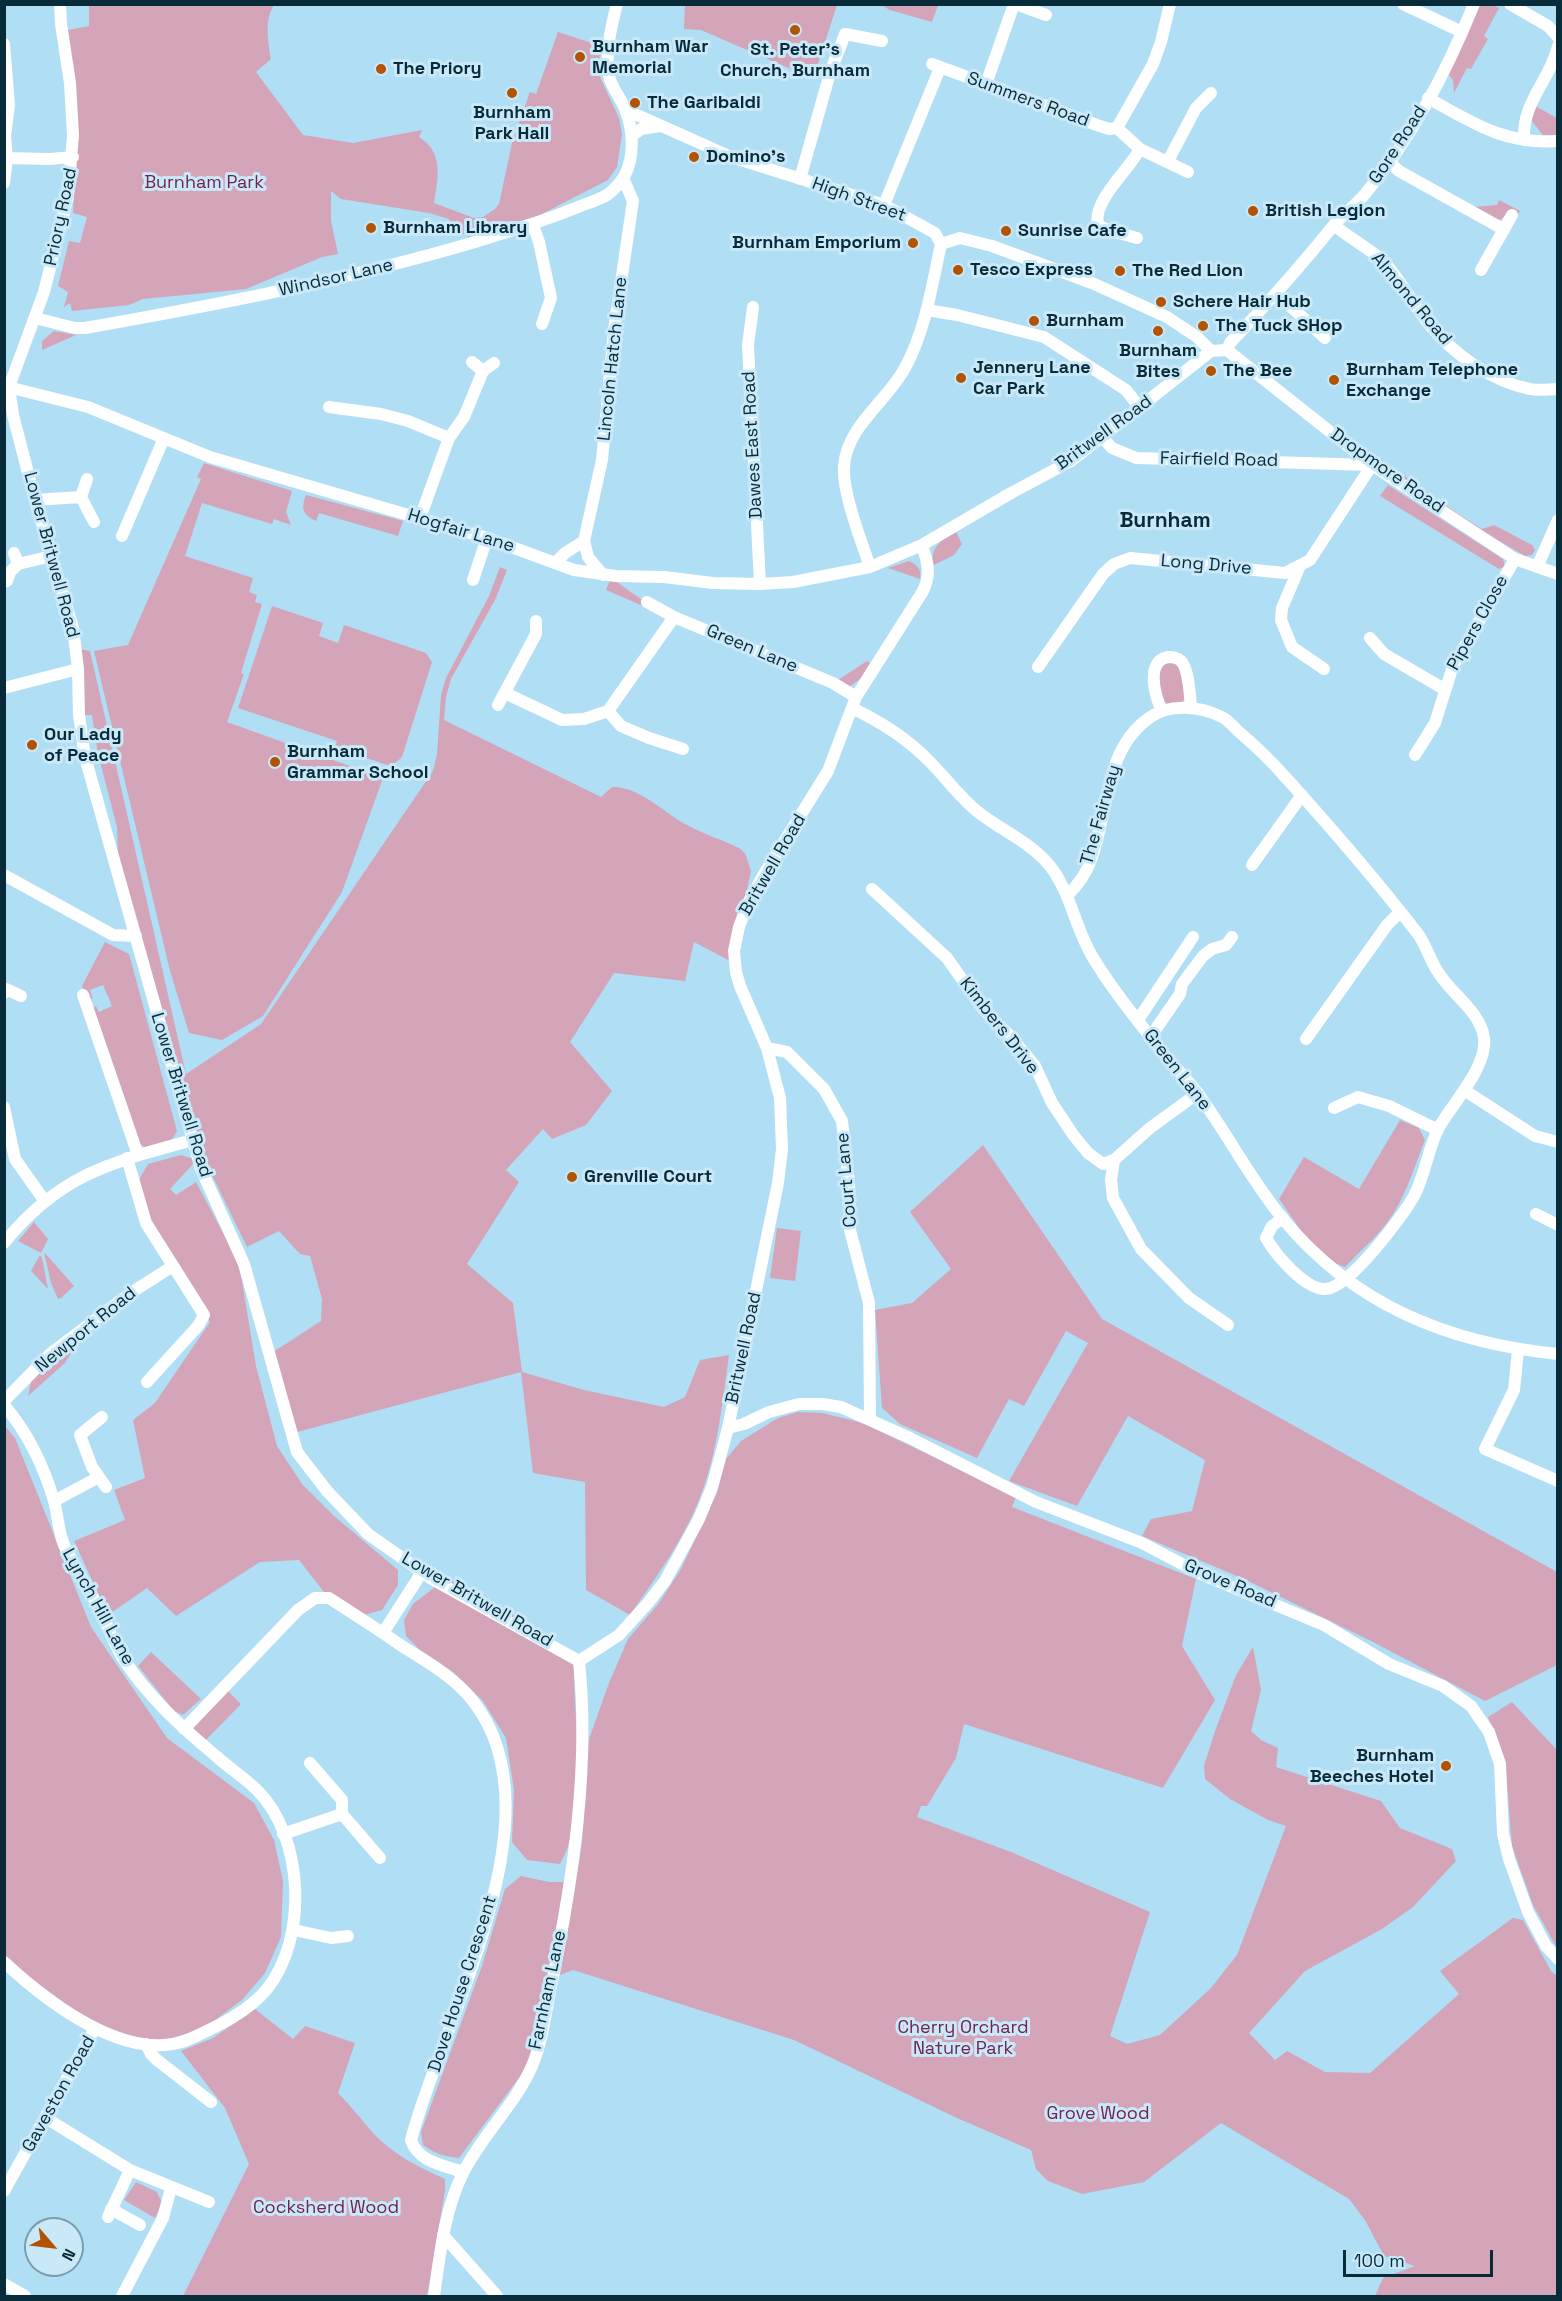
<!DOCTYPE html>
<html>
<head>
<meta charset="utf-8">
<style>
	body { margin:0 }
	#map { position:relative; width:1562px; height:2301px; overflow:hidden; background:#b0def5; font-family:"Space Grotesk",sans-serif }
	canvas { display:block }
	.frame { position:absolute; inset:0; border:6px solid #082b3a; pointer-events:none }
	.north { position:absolute; left:24px; top:2217px; width:60px; height:60px; box-sizing:border-box; background:#cae9f8; border:2px solid #7c9dac; border-radius:50%; rotate:118deg; font-size:16px; font-weight:700; line-height:24px; text-align:center; color:#082b3a }
	.north::after { content:''; display:block; margin:auto; width:21px; height:27px; background:#b25301; clip-path:polygon(50% 0,100% 100%,50% 72%,0 100%) }
	.scale { position:absolute; left:1343px; top:2250px; width:150px; height:27px; box-sizing:border-box; border:3px solid #082b3a; border-top:0; padding-left:8px; font-size:18px; line-height:21px; white-space:nowrap; color:#082b3a; -webkit-text-stroke:4px #cae9f8; paint-order:stroke }
</style>
</head>
<body>
<div id="map">
<canvas width="1562" height="2301"></canvas>
<div class="frame"></div>
<div class="north">N</div>
<div class="scale">100 m</div>
</div>
<script>
const c = document.querySelector('canvas').getContext('2d');
c.lineJoin = 'round';
function fillPath(path, color) { c.fillStyle = color; c.fill(path, 'evenodd'); }
function strokePath(path, color, width, dash) { c.strokeStyle = color; c.lineWidth = width; c.lineCap = dash ? 'butt' : 'round'; c.setLineDash(dash || []); c.stroke(path); }
function write(font, color, halo, rows, align = 'center') {
  c.font = font + ' "Space Grotesk",sans-serif'; c.lineWidth = 6; c.setLineDash([]); c.textBaseline = 'middle'; c.strokeStyle = halo; c.fillStyle = color; for (const [text, x, y, turn = 0] of rows) {
    c.save(); c.translate(x, y); c.rotate((+turn || 0) * Math.PI / 180); c.textAlign = isNaN(turn) ? turn : align; if (halo) c.strokeText(text, 0, 0); c.fillText(text, 0, 0); c.restore();
  }
}
fillPath(new Path2D(`
	M89,5H274C264,20 268,42 271,59L256,72L303,135L353,143L422,130L419,137C444,152 438,179 434,203L474,218L483,217L495,209L499,204L512,143L530,92L536,94L558,32L601,46L599,63L600,77L619,118L622,134L617,167L608,180L538,216L468,237L454,229L449,219L429,213L341,199L331,191V221L338,254L322,257L246,289L143,299L129,305L72,311L70,303L64,307L68,292L58,286L69,241L80,243L87,217L73,213L77,140L68,30L89,26Z
	M685,5V4L837,5L815,73H800L701,30L684,29Z
	M881,5H938L932,22L890,10Z
	M1480,5H1492L1499,8L1484,36L1488,39L1471,69L1467,68L1454,93L1453,80L1448,74L1447,68Z
	M1535,106L1557,118V135H1543L1531,120Z
	M1499,200L1520,211L1516,217L1507,213L1503,218L1496,221L1474,207L1497,205Z
	M54,331L76,335L42,350V341Z
	M1365,448L1458,514L1482,529L1494,525L1532,545L1535,550L1532,555L1525,556L1455,515L1366,451Z
	M204,463L292,491L286,512L291,525L274,519L272,524L202,503L185,556L253,578L249,592L257,595L255,602L262,604L241,673L244,674L227,722L383,778L342,892L263,1016L222,1040L189,1033L170,971L94,651L128,645L201,479L197,477Z
	M1388,485L1503,559L1505,566L1499,569L1380,496Z
	M306,495L403,521L398,536L319,513L316,521C302,514 301,509 306,495Z
	M956,532L962,544L954,555L934,565C928,548 943,539 956,532Z
	M909,561C917,565 922,569 920,579L888,568Z
	M500,567L507,570L495,600L451,679L446,697L444,720L601,797L612,787C639,786 664,813 687,825C704,834 722,840 739,848L745,853L751,871L732,962L694,942L685,981L614,973L570,1042L612,1091L586,1125L552,1139L543,1129L506,1170L519,1182L467,1264L513,1303L522,1372L584,1390L664,1407L685,1397L700,1360L729,1355C722,1406 717,1458 697,1505C680,1545 654,1580 630,1615L586,1590L585,1482L533,1473L521,1372L286,1435L267,1356L321,1321L322,1299L310,1256L300,1254L279,1231L247,1247L211,1173L191,1118L118,860L117,827L98,754L92,715H83L80,649L90,651L186,1074L261,1024L433,771L437,754L441,695L446,678L489,596Z
	M610,580H614L645,602L643,606L606,590Z
	M272,606L323,623L319,636L338,643L344,625L426,653L432,662L402,757L394,764L388,765L335,748L337,741L238,708Z
	M867,661L870,663L861,678L849,687L835,682Z
	M1172,662L1180,667L1186,693L1183,702L1169,706L1162,699L1157,673L1162,665Z
	M105,942L129,954L177,1131L170,1143L146,1148L137,1142L91,1011L96,1006L99,1012L112,1006L103,985L90,990L93,999L86,997L82,986Z
	M1400,1120L1419,1128L1425,1140C1415,1165 1407,1192 1393,1214C1381,1234 1361,1250 1345,1267C1314,1258 1297,1223 1279,1199L1304,1157L1359,1189Z
	M983,1145L1102,1319L1557,1572V1665L1485,1701L1373,1642L1244,1579L1142,1536L1151,1519L1192,1511L1205,1460L1128,1416L1077,1506L1009,1481L1088,1343L1066,1331L1024,1406L1009,1399L977,1458L900,1424L882,1408L875,1310L912,1303L951,1269L910,1212Z
	M181,1155L194,1159L195,1162L170,1189L176,1195L196,1182L239,1263L256,1366L277,1446L302,1484L334,1516L398,1570V1585L382,1610L364,1615L324,1592L299,1560L260,1562L176,1616L147,1588L108,1615L74,1541L125,1520L114,1490L145,1478L133,1420L155,1403L210,1322L147,1220L136,1185L148,1164Z
	M34,1222L48,1239L41,1253L18,1241Z
	M777,1228L801,1231L795,1281L770,1278Z
	M44,1252L74,1286L61,1298L58,1299L51,1283Z
	M40,1255L42,1258L48,1289L31,1271Z
	M83,1334L65,1363L28,1396L31,1381Z
	M798,1412L822,1413L863,1423L1016,1497L1012,1507L1196,1579L1182,1646L1215,1700L1163,1788L964,1724L956,1758L927,1806H921L917,1817L1011,1852L1150,1912L1110,2036L1127,2044L1160,2035L1211,1988L1237,1955L1286,1826L1268,1820L1230,1799L1205,1779L1204,1766L1215,1731L1236,1675L1253,1647L1261,1690L1251,1731L1261,1740L1278,1748L1276,1767L1381,1801L1400,1828L1452,1849L1456,1861L1413,1907L1382,1929L1305,1971L1249,2033L1275,2060L1287,2051L1325,2072L1370,2073L1459,1994L1440,1971L1513,1918L1523,1920L1551,1971L1557,1976V2296H1375L1383,2278L1415,2266L1384,2256L1365,2220L1349,2199L1221,2123L1144,2182L1082,2194L1048,2181L1036,2169L1031,2150L957,2118L794,2040L573,1970L560,1975L582,1843L589,1739L609,1683L628,1639L659,1603L681,1569L717,1493L726,1459L741,1441L778,1418Z
	M4,1425L15,1438L91,1627L167,1738L254,1803L274,1840L283,1881L281,1937L265,1973L242,2000L203,2029L161,2041L121,2036L86,2019L5,1959Z
	M448,1577L542,1631L574,1661C573,1717 589,1817 560,1864L527,1860L512,1842L514,1790L506,1738L483,1701L453,1672L420,1650L406,1636L404,1620L413,1604Z
	M151,1652L201,1699L183,1715L174,1711L138,1666Z
	M227,1690L241,1704L205,1741L192,1727Z
	M1512,1702L1557,1750V1948L1533,1905L1512,1846L1505,1760L1488,1717Z
	M521,1876L549,1882H564L541,2016L527,2067L459,2158C444,2156 435,2154 423,2145L421,2132L482,1966L505,1889Z
	M255,2009L293,2039L305,2026L355,2043L338,2093C351,2106 361,2119 373,2133C392,2154 419,2167 445,2179V2191L427,2296H183L249,2164L225,2108L181,2051L213,2038Z
	M136,2182L157,2192L162,2203L155,2218L124,2200Z`), '#d4a4b9');
strokePath(new Path2D(`
	M60,4L61,24L70,83L73,135L68,196L44,292L9,387L13,415L35,500L73,628L78,669L79,715L85,757L201,1169L244,1264L297,1452L327,1491L368,1534L432,1579L579,1661
	M1016,4L1046,15
	M1403,4L1462,32
	M1510,4L1548,26L1558,37
	M4,44L9,105L5,136L7,158L4,183
	M932,64L1097,125L1109,129L1117,128
	M986,84L1014,4
	M1428,98C1473,123 1505,145 1558,141
	M626,110L731,157L884,205L935,233L941,244L960,238L992,246L1092,283L1167,317L1197,337L1211,351
	M1117,128L1153,64L1161,42L1170,4
	M1117,128L1140,149L1188,172
	M632,136L641,129L660,126
	M1524,140C1522,101 1550,81 1558,46
	M4,158L50,159L73,157
	M1168,161L1196,108L1211,93
	M1389,162L1399,171L1503,229
	M800,179L830,73L845,34L882,41
	M884,205L940,68
	M533,225L539,242L551,298L542,324
	M1334,225C1350,239 1370,248 1385,263C1401,281 1413,304 1428,323C1452,353 1492,382 1530,389C1539,391 1549,389 1558,389
	M1137,238L1108,230L1098,225C1092,201 1129,170 1140,149
	M1481,270L1512,215
	M1276,293L1325,338
	M753,307L748,345L760,584
	M927,310L957,315L1044,337L1126,390L1140,408
	M35,318L75,328H85C216,305 346,280 475,242C508,232 541,222 573,209C584,204 597,201 607,195C613,191 622,181 625,175C635,155 633,128 625,109C621,98 611,87 609,76C605,52 611,27 617,4
	M1227,350L1230,343C1266,305 1300,267 1333,226C1342,215 1355,206 1365,194C1411,139 1447,71 1474,4
	M1227,350L1372,465L1515,559L1558,574
	M472,362L483,371L494,363
	M4,386L88,407L210,457L487,538L574,570L616,576L664,577L713,583L760,584L793,582L870,567L922,545L1011,493L1071,461L1211,351L1227,350
	M329,407L381,414L408,421L449,438L420,518
	M449,438L464,417L483,371
	M1103,438L1112,448L1136,458L1371,465
	M87,479L81,497L94,522
	M35,500L81,497
	M122,536L164,438
	M555,563L565,553L584,541
	M18,564L52,556
	M870,567C861,540 842,492 844,466C847,425 889,400 906,366C926,328 932,285 941,244
	M1537,567L1558,520
	M1299,568L1282,608L1281,620L1292,647L1324,669
	M603,575L588,557L584,541L602,460L614,330L633,201L623,178
	M473,580L487,538
	M4,582L7,581L10,572L18,564L14,553
	M647,602L674,617L833,683L856,697
	M1370,638L1384,654L1444,689
	M1038,667L1103,574L1114,564L1130,558L1285,573L1310,560L1372,465
	M4,688L78,669
	M505,693L562,720L584,719L608,711L674,617
	M498,705L536,634V621
	M852,708C879,721 905,737 926,758C944,775 959,797 978,812C1002,831 1035,844 1053,870C1071,896 1076,929 1092,956C1112,990 1139,1022 1163,1053C1175,1067 1188,1080 1199,1095C1228,1135 1251,1180 1283,1219C1354,1305 1448,1343 1558,1354
	M608,711L621,726L649,738L683,749
	M1162,711C1155,696 1145,661 1168,657C1172,657 1177,657 1181,661C1189,669 1190,697 1191,708
	M1415,755L1435,723L1453,666L1515,559
	M1252,865L1302,795
	M4,875L113,935L136,936
	M872,889L947,958L983,1009L1012,1038L1035,1066L1052,1103L1074,1136L1088,1153L1103,1164L1114,1160L1150,1128L1198,1093
	M1067,896C1077,886 1086,874 1091,860C1109,812 1103,751 1149,718C1169,703 1200,706 1222,717C1228,720 1233,726 1238,731C1256,746 1272,762 1288,780C1333,830 1377,881 1418,934C1426,945 1430,960 1438,972C1451,994 1481,1012 1484,1038C1488,1067 1451,1105 1438,1129C1428,1150 1425,1175 1414,1196C1403,1216 1349,1288 1326,1289C1305,1290 1276,1255 1266,1238L1272,1226L1283,1218
	M4,993L6,989L21,996
	M83,995L138,1155
	M1138,1020L1193,937
	M1151,1036L1180,994L1182,984L1203,956L1212,949L1226,945L1232,937
	M1306,1039L1387,925L1399,913
	M767,1048L787,1052L824,1089L842,1121L849,1183L850,1230L869,1303L870,1419
	M1464,1090L1535,1136L1558,1142
	M4,1107L15,1159L44,1200
	M1334,1108L1358,1097L1389,1106L1438,1130
	M127,1158L146,1223L204,1315L198,1326L147,1382
	M1114,1160L1111,1180L1113,1198L1141,1249L1189,1298L1228,1325
	M1536,1214L1558,1225
	M4,1243C60,1174 112,1162 193,1140
	M1518,1350L1514,1390L1485,1449L1558,1481
	M4,1401L50,1354L129,1294L173,1266
	M4,1405C27,1432 44,1467 54,1501C58,1515 58,1531 64,1545C74,1567 88,1588 100,1610C107,1625 113,1641 121,1655C146,1695 180,1726 216,1756C229,1768 245,1778 258,1791C304,1838 308,1938 267,1989C248,2012 218,2026 192,2038C130,2067 47,2002 4,1962
	M102,1417L80,1435L92,1467L106,1487
	M728,1428L744,1424L769,1412L799,1404H822L841,1407L910,1438L1036,1502L1142,1543L1203,1575L1324,1625L1389,1664L1443,1686L1471,1706L1489,1732L1500,1764L1503,1834L1509,1859L1528,1912L1546,1946L1558,1959
	M54,1501L99,1477
	M383,1633L422,1572
	M579,1661L619,1635L648,1603L665,1581L699,1519L712,1487L728,1428L778,1183L782,1149L780,1098L767,1048L740,986L736,972L734,951L739,927L748,903L764,874L828,771L856,697L923,591C931,574 928,563 922,545
	M184,1729L298,1610L315,1598H329C354,1614 380,1631 405,1648C429,1663 455,1678 473,1701C563,1815 442,2020 411,2140C418,2162 443,2165 463,2172
	M310,1763L342,1800V1814L380,1858
	M283,1834L342,1814
	M294,1930L331,1938L348,1936
	M146,2044L151,2054L157,2060L211,2102
	M46,2118L130,2170L209,2202
	M4,2191L95,2028
	M111,2209L140,2225
	M108,2217L130,2170
	M443,2235L497,2296
	M4,2284L25,2296
	M122,2296L163,2218L171,2188
	M434,2296C440,2255 444,2211 463,2173C482,2135 515,2105 532,2066C543,2040 546,2009 552,1982C573,1878 590,1767 579,1661`), '#fff', 12);
for (const [x, y, r, color] of [
	[795,30,6,"#b25301"],
	[580,57,6,"#b25301"],
	[381,69,6,"#b25301"],
	[512,93,6,"#b25301"],
	[635,103,6,"#b25301"],
	[694,157,6,"#b25301"],
	[1253,211,6,"#b25301"],
	[371,228,6,"#b25301"],
	[1006,231,6,"#b25301"],
	[913,243,6,"#b25301"],
	[958,270,6,"#b25301"],
	[1120,271,6,"#b25301"],
	[1161,302,6,"#b25301"],
	[1034,321,6,"#b25301"],
	[1203,326,6,"#b25301"],
	[1158,331,6,"#b25301"],
	[1211,371,6,"#b25301"],
	[961,378,6,"#b25301"],
	[1334,380,6,"#b25301"],
	[32,745,6,"#b25301"],
	[275,762,6,"#b25301"],
	[572,1177,6,"#b25301"],
	[1446,1766,6,"#b25301"]
]) { const dot = new Path2D(); dot.arc(x, y, r, 0, 2 * Math.PI); c.fillStyle = color; c.fill(dot); strokePath(dot, '#cae9f8', 2); }
write('bold 18px', '#082b3a', '#cae9f8', [
	["Burnham War",592,47],
	["Memorial",592,68],
	["St. Peter's",795,50,"center"],
	["Church, Burnham",795,71,"center"],
	["The Priory",393,69],
	["The Garibaldi",647,103],
	["Burnham",512,113,"center"],
	["Park Hall",512,134,"center"],
	["Domino's",706,157],
	["British Legion",1265,211],
	["Burnham Library",383,228],
	["Sunrise Cafe",1018,231],
	["Burnham Emporium",901,243,"right"],
	["Tesco Express",970,270],
	["The Red Lion",1132,271],
	["Schere Hair Hub",1173,302],
	["Burnham",1046,321],
	["The Tuck SHop",1215,326],
	["Burnham",1158,351,"center"],
	["Bites",1158,372,"center"],
	["Jennery Lane",973,368],
	["Car Park",973,389],
	["Burnham Telephone",1346,370],
	["Exchange",1346,391],
	["The Bee",1223,371],
	["Our Lady",44,735],
	["of Peace",44,756],
	["Burnham",287,752],
	["Grammar School",287,773],
	["Grenville Court",584,1177],
	["Burnham",1434,1756,"right"],
	["Beeches Hotel",1434,1777,"right"]
], 'left');
write('18px', '#082b3a', '#cae9f8', [
	["Summers Road",1028,100,20],
	["Gore Road",1398,145,-57],
	["High Street",859,200,20],
	["Priory Road",61,217,-78],
	["Windsor Lane",336,278,-13],
	["Almond Road",1411,299,50],
	["Lincoln Hatch Lane",613,359,-84],
	["Britwell Road",1104,433,-36],
	["Dawes East Road",753,445,-93],
	["Fairfield Road",1219,460,1],
	["Dropmore Road",1387,471,35],
	["Hogfair Lane",461,531,17],
	["Lower Britwell Road",51,555,75],
	["Long Drive",1206,565,5],
	["Pipers Close",1478,623,-61],
	["Green Lane",752,649,23],
	["The Fairway",1101,815,-74],
	["Britwell Road",773,865,-60],
	["Kimbers Drive",999,1026,52],
	["Green Lane",1177,1070,52],
	["Lower Britwell Road",181,1095,73],
	["Court Lane",847,1180,-95],
	["Newport Road",86,1330,-39],
	["Britwell Road",744,1348,-78],
	["Grove Road",1230,1584,23],
	["Lower Britwell Road",477,1600,30],
	["Lynch Hill Lane",98,1607,61],
	["Dove House Crescent",463,1984,-72],
	["Farnham Lane",548,1990,-78],
	["Gaveston Road",59,2094,-61]
]);
write('18px', '#76204f', '#cae9f8', [
	["Burnham Park",204,183],
	["Cherry Orchard",963,2028],
	["Nature Park",963,2049],
	["Grove Wood",1098,2114],
	["Cocksherd Wood",326,2208]
]);
write('bold 21px', '#082b3a', '#cae9f8', [
	["Burnham",1165,521]
]);
</script>
</body>
</html>
